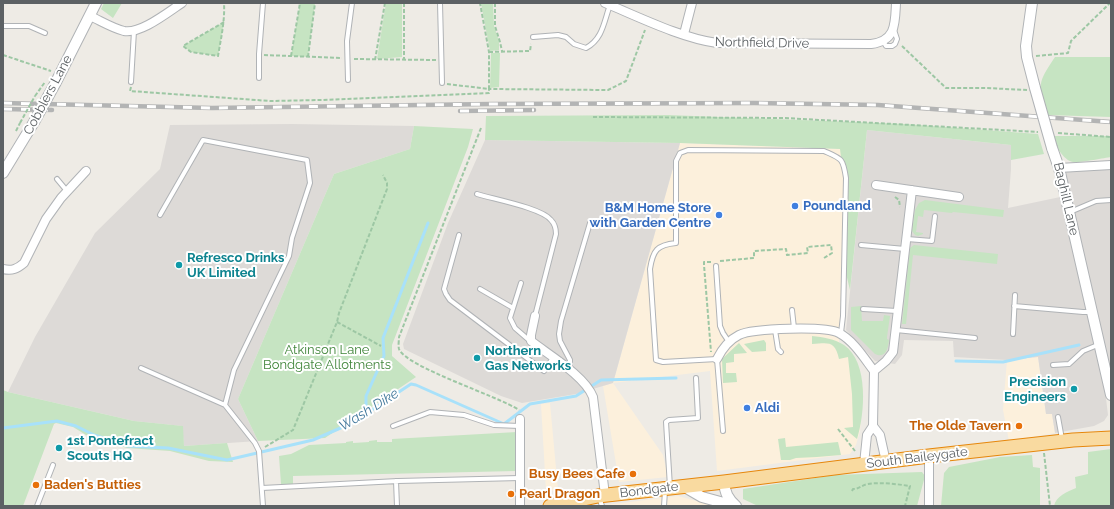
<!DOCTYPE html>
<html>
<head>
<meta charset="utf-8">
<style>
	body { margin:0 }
	#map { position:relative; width:1114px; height:509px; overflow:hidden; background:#eeebe5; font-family:Raleway,sans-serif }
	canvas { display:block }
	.frame { position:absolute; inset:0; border:4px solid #5c6164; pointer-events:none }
</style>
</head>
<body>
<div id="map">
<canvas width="1114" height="509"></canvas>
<div class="frame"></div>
</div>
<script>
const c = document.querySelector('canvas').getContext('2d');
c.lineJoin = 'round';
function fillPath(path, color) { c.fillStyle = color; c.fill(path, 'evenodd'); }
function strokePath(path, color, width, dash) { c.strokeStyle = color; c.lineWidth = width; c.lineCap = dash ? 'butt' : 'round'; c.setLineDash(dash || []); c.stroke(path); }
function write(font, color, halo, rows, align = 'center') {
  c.font = font + ' Raleway,sans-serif'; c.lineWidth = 4; c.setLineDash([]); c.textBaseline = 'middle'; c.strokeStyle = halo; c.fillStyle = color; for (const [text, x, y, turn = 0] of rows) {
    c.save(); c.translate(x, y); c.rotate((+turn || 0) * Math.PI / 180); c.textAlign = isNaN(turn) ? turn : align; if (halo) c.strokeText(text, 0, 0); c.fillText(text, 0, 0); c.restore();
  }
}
fillPath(new Path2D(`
	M680,143L841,149L845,190L839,342L849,349L854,358L859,371L863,389L860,431L856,445L850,454L717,471L710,371L613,383L663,455L668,477L619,482L603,386L613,383Z
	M1038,357L1046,414L1052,413L1055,433L1009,441L1003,410L1007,360Z
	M550,403L558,490L546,491L541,404Z
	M678,496L715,506H597Z`), '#fcf0dc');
fillPath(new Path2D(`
	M292,124L414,126L410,149L334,174L238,399L258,441L184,446L182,426L134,421L8,392L35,337L95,233L160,169L170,125Z
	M867,130L1011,145V169L1008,208L1065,196L1059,168L1111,165V388L1105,390L1108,415L1104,421L1094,426L1055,433L1052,414H1046L1038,357L1007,360L954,357L953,341L904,340L902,355L895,364L875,361L846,330Z
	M485,140L680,143L613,383L576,394L522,403L501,396L404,349L403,344L448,223Z`), '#dddad7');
fillPath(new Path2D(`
	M104,3H122L113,18L101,9Z
	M300,3H315L308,57L291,56Z
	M386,3H402V57L377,59Z
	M481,3H493L494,26L499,41V50L490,51Z
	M224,22L218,56L191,52L183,46Z
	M491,53H500L499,87L490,88Z
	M1055,57H1111V117L1047,115C1038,84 1037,84 1055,57Z
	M668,115L905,124L1038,134L1044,154L1011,160V145L867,130L850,290L843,261L845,190L840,149L680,143L485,140L486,116Z
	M414,126L473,129L468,147L392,345V356L416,377L325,438L258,441L238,399L334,174L410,149Z
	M1053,136H1111V157C1104,158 1079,163 1073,162C1063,160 1055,145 1053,136Z
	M925,200L1004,210L1003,217L953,212L952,213L924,210L923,217L918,216L916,232L923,233V234L918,236L915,235L912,231L915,210L919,203Z
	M914,245L998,254L997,264L913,255L906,324H902L910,248Z
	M861,306L862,321H883L884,315L890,316L887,337V339L889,340C888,348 886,359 875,354L851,330V307Z
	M812,336C823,337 835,339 844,345C869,362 865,414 857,439L844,428L853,427L852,394L848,357L839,359C835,340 828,343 812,344Z
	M764,340L766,343V351L752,352L744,344Z
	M739,343L747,353L734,354V362L726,363V373H736L737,382L723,383L722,359Z
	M3,390L8,392L134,421L183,426L184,446L227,443L233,462L209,461L170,451L127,448L86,435L73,427L56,423L54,424L23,506H3Z
	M517,432L516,471L293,476V484H281L279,456L291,454L309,445L346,443V442L353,441V443L369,442V441L377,440V442H392V439Z
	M785,438L786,447L838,442L841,455L817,457L796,458L790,460H781L778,439Z
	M1111,449V506H1054C1056,496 1067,492 1076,488L1075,477L1088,474V452Z
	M1032,455L1033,467L1040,468V506H941L944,473L949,467L1000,457Z
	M922,472L925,476L917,506H758L743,499V489L835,475Z`), '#c6e4c2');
strokePath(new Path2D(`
	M956,361L1003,362L1079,345
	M366,414V396L384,356L383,338L428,223
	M3,428L57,421L76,426L94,435L128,446L168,448L227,460L313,440L352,423L411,384L416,385L504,424L530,404L576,396L601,380L676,378`), '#a8e1fa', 3);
const service = new Path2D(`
	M440,3L442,83
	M3,26H29L45,33
	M533,37L558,35L566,37L574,44L586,48C603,39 604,21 610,5
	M883,41L886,46H892L895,44L897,39L894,30
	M259,78V54L263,3
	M348,80L347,41L352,3
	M131,82L134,31
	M57,179L67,191
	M477,194C493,199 542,208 551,220C555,224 556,229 556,234L535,316
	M1070,212L1096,201L1111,200
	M160,215L203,140L307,160L310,183L292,238L289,256L234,370L225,405
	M459,235L444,289L446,294L450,300L544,371L553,358
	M907,239L932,241L935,216
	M861,245L905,249
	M716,266L720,326L723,333L729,342
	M521,283L510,318L515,328L530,341
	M480,289L513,308
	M1014,306L1083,312H1092
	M863,309L897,311
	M792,310L794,328
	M775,330L778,349L781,352
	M896,330L975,338
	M1013,334L1015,295
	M1053,365L1069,364L1083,351L1100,344
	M141,368L225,405L255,443L259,451L263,506
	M570,370V360L560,341L559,334L561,321L590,223
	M1058,417L1062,439
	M393,426L430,412L464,415L494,425L520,426
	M723,431L717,359L663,362L656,360L650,269C653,250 657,245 676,243V161L680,153L688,150L824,151C842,159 843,158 846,178L843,316L841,333
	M396,481L397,506
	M670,487L666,422L669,420L698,418L696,378
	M262,488L398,481L520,478
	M599,497L602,506
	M37,506L53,465
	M664,506L665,491`);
const minor = new Path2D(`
	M605,3C639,17 681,38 717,43L871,44C896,41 895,24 896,3
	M90,16C101,21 112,28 124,31C141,34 168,12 182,3
	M684,34L692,3
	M1059,168L1111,165
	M876,185L959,197
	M3,269C12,271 17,269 24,263L46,219L61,198L86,171
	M535,316L531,335V341C549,355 585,376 593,397L605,495
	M717,359C722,349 729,340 739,335C753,328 826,326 839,333C854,341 864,358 874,371
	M873,426L880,435L886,462
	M864,464L867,435L873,426L874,371L886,361L893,352L912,190
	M520,506V419
	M929,506V456`);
const tertiary = new Path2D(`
	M1032,3L1026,46L1027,57L1035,88
	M56,82L96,3
	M1052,148L1059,168L1111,395
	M3,173L34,122
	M724,482C725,493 728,499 736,506
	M683,486L702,497L735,506`);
const trunk = new Path2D(`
	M550,506L598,496L724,482L929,456L1073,440L1111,438`);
strokePath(service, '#b0b3b6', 6);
strokePath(minor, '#b0b3b6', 10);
strokePath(tertiary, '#b0b3b6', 12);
strokePath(trunk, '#e6870c', 15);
strokePath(new Path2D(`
	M404,3V59
	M495,3V26L500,42L502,51
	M224,22L183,46L191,52L218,56C221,38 225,21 224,3
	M902,46L946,88H986L1027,90
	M489,52L530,51L531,44
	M3,55L51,71
	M264,55L342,58
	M291,56L300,3
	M1036,56L1068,53L1071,41L1110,3
	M308,57L315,3
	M354,59L436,60
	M375,60L385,3
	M447,84L489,89V52L480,3
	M131,87L130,91L270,101L322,100L489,93V89L608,90L626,81L645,30
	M35,96L45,82
	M593,117L785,118L1038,132
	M481,128L399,337C399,340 398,346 399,349C406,367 498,396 519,410
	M16,131L20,123
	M1058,133L1111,137
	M895,197L899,200L900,207
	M720,261L754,258V251L786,249L787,255L808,253L807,247L831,245L832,253L824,258
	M711,262H704V265L711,352
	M337,322L381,346
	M838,429L855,451
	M265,447L293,430L337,322L339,313L387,189V183L383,175
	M1044,453L1050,506
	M852,491L853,489C859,489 862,485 868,484C881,482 896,484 910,486L905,506`), '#9dc7a4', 2, [4, 2]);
strokePath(service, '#fff', 4);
strokePath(minor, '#fff', 8);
strokePath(tertiary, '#fff', 10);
strokePath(trunk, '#f9daa0', 13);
const rail = new Path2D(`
	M3,103L212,108L491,104L754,103L878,105L1111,122
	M3,109L52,110
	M460,111L534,110`);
strokePath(rail, '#b3b4b4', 4.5);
strokePath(rail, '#fff', 3, [9]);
const tertiaryBridge = new Path2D(`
	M1035,88L1052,148
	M34,122L56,82`);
strokePath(tertiaryBridge, '#b0b3b6', 12, []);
strokePath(new Path2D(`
	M20,123L35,96`), '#9dc7a4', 2, [4, 2]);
strokePath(tertiaryBridge, '#fff', 10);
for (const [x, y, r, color] of [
	[795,206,4,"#3f7fe0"],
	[719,215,4,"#3f7fe0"],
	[179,265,4,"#0f9aa8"],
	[477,358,4,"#0f9aa8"],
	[1074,389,4,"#0f9aa8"],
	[747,408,4,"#3f7fe0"],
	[1019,426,4,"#e8710a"],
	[59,448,4,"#0f9aa8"],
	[633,474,4,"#e8710a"],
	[36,485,4,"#e8710a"],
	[511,494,4,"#e8710a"]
]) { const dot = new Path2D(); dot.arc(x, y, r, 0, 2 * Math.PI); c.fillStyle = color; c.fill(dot); strokePath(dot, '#fff', 1.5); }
write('13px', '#5c6164', '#fff', [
	["Northfield Drive",762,43,1],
	["Cobblers Lane",48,95,-62],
	["Baghill Lane",1066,199,77],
	["South Baileygate",917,458,-7],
	["Bondgate",649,490,-7]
]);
write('bold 13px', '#366cbe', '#fff', [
	["Poundland",803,206],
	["B&M Home Store",711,208,"right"],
	["with Garden Centre",711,223,"right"],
	["Aldi",755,408]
], 'left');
write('bold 13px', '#0d838f', '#fff', [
	["Refresco Drinks",187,258],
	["UK Limited",187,273],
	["Northern",485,351],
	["Gas Networks",485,366],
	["Precision",1066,382,"right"],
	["Engineers",1066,397,"right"],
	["1st Pontefract",67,441],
	["Scouts HQ",67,456]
], 'left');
write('13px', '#40853a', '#fff', [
	["Atkinson Lane",327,350],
	["Bondgate Allotments",327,365]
]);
write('bold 13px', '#c56008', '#fff', [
	["The Olde Tavern",1011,426],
	["Busy Bees Cafe",625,474],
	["Baden's Butties",44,485,"left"],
	["Pearl Dragon",519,494,"left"]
], 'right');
write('italic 14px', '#40779b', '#fff', [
	["Wash Dike",369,410,-32]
]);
</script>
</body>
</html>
